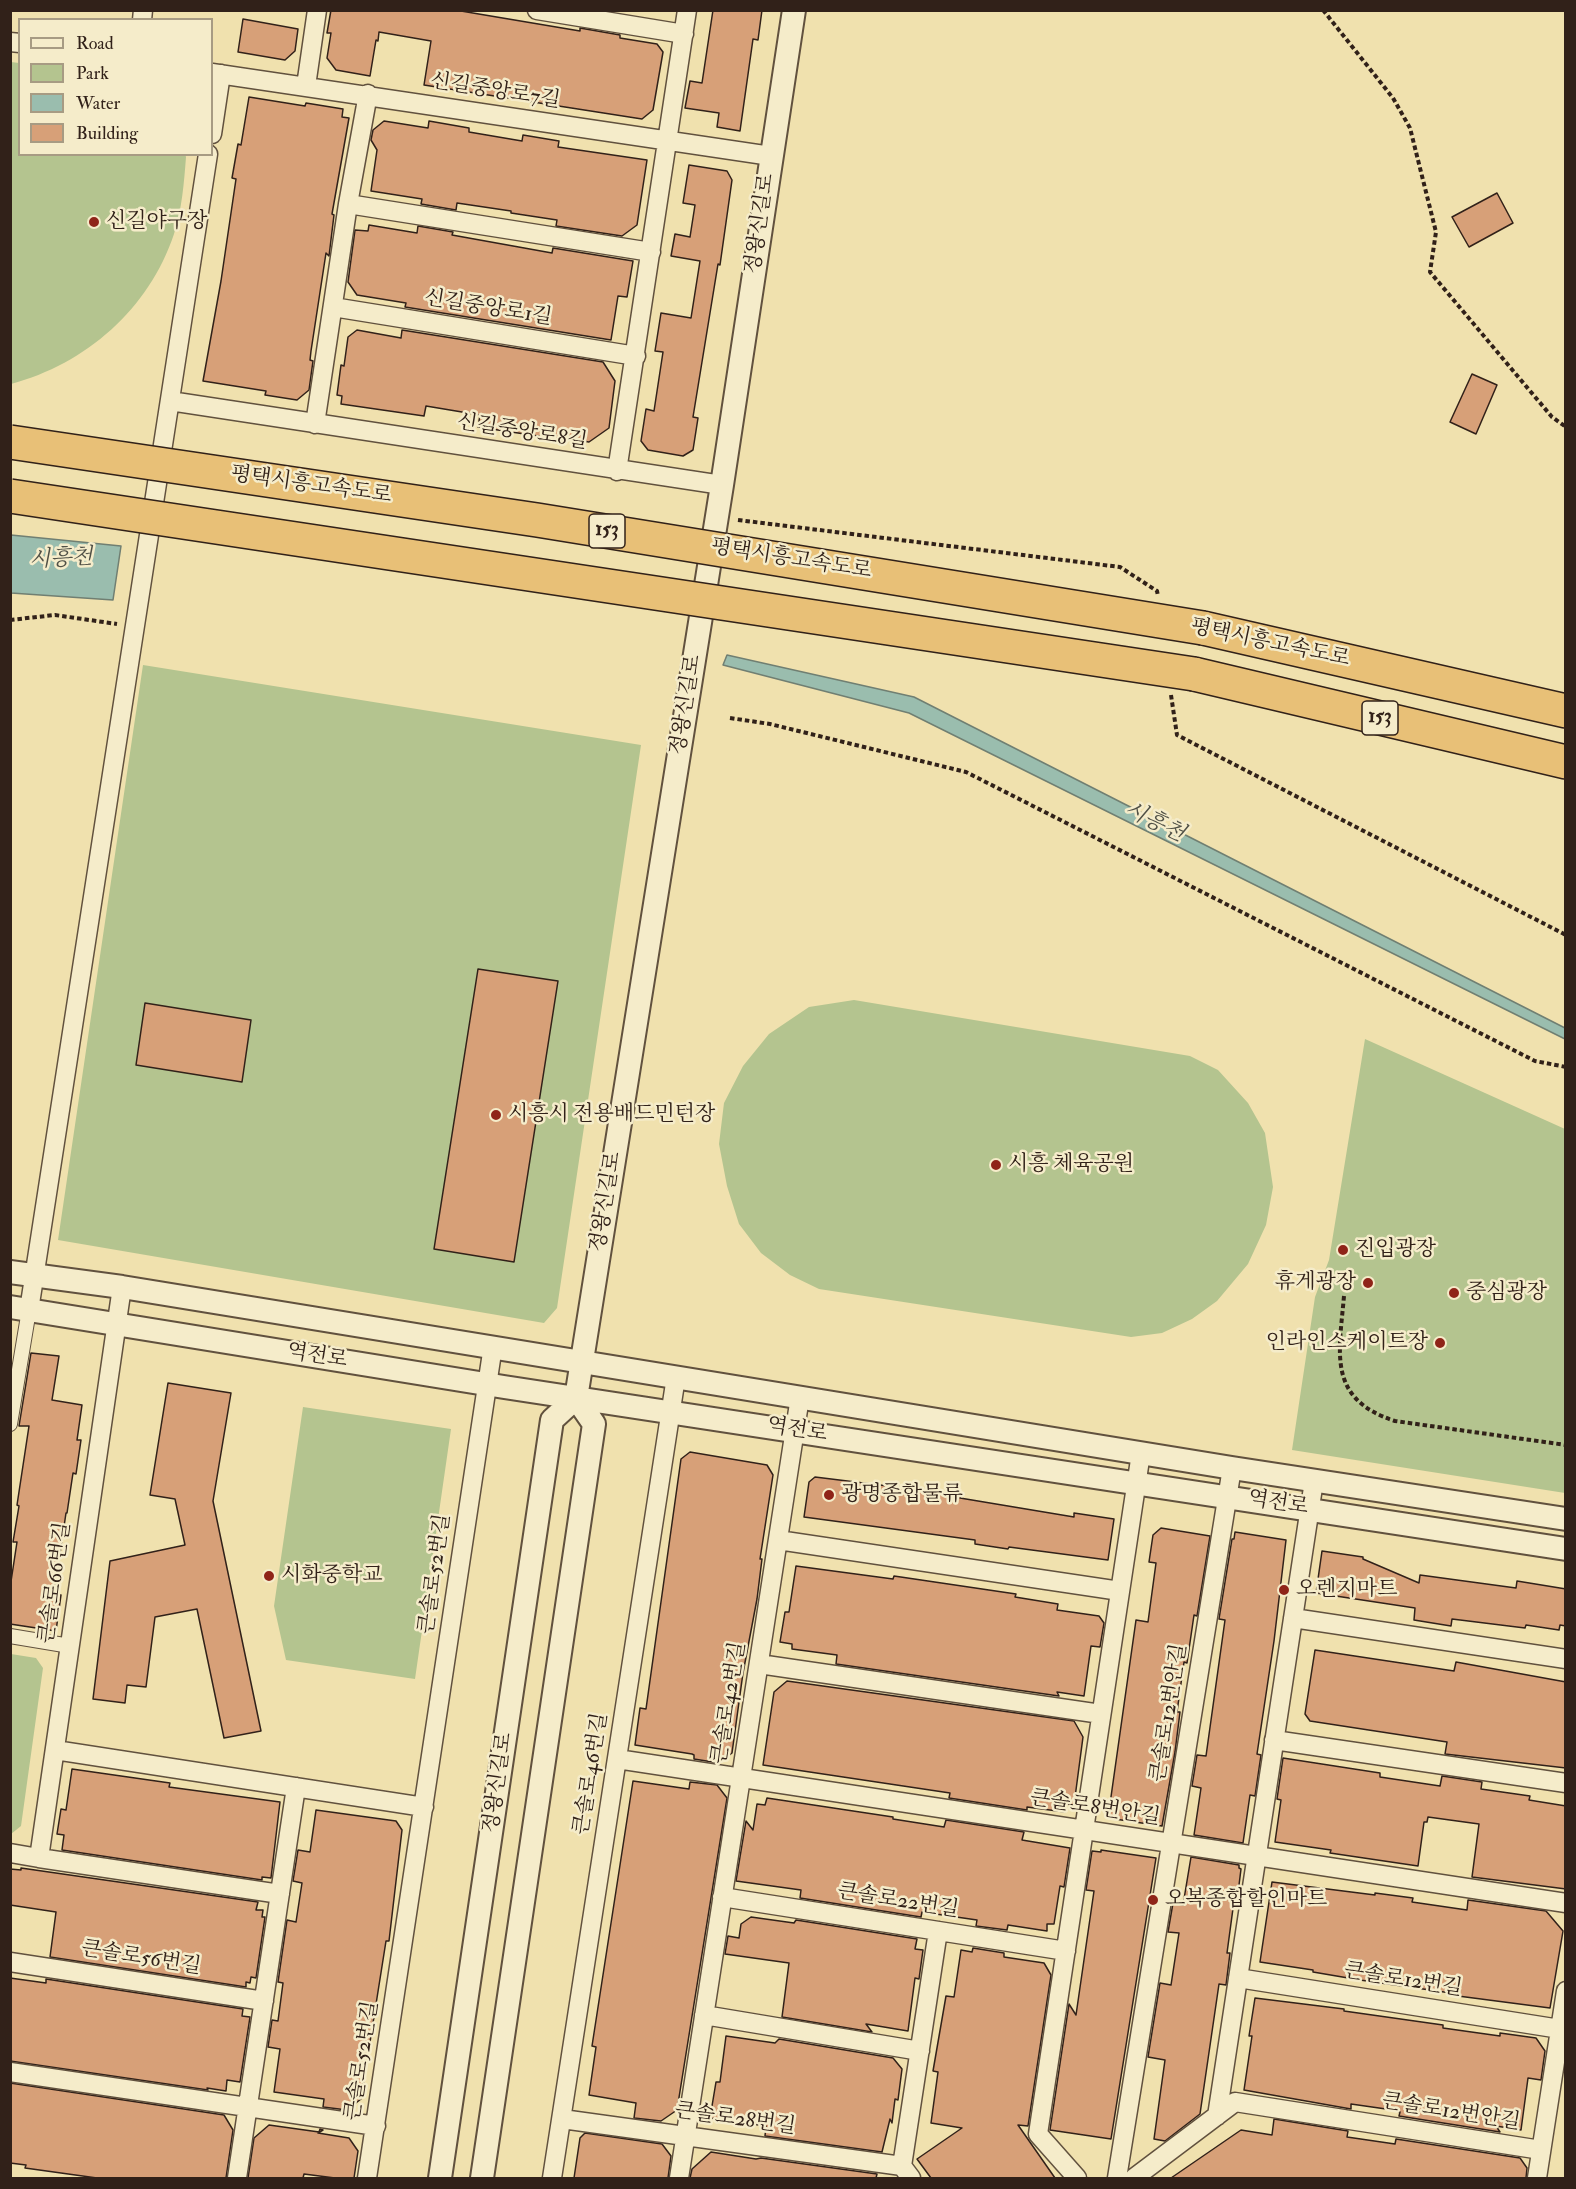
<!DOCTYPE html>
<html>
<head>
<meta charset="utf-8">
<style>
	body { margin:0 }
	#map { position:relative; width:1576px; height:2189px; overflow:hidden; background:#f0e1ae; font-family:"IM FELL Double Pica",serif }
	canvas { display:block }
	.frame { position:absolute; inset:0; border:12px solid #312119; pointer-events:none }
	.legend { position:absolute; left:18px; top:18px; width:195px; height:138px; box-sizing:border-box; background:#f5ecca; border:2px solid #a79b83; margin:0; padding:8px 10px; list-style:none; font-size:18px; color:#312119 }
	.legend li { display:flex; align-items:center; gap:12px; height:30px }
	.legend b { width:30px; border:2px solid #a79b83 }
</style>
</head>
<body>
<div id="map">
<canvas width="1576" height="2189"></canvas>
<div class="frame"></div>
<ul class="legend">
<li><b style="height:8px;background:#f5ecca"></b>Road</li>
<li><b style="height:16px;background:#b4c48f"></b>Park</li>
<li><b style="height:16px;background:#9abdae"></b>Water</li>
<li><b style="height:16px;background:#d7a078"></b>Building</li>
</ul>
</div>
<script>
const c = document.querySelector('canvas').getContext('2d');
c.lineJoin = 'round';
function fillPath(path, color) { c.fillStyle = color; c.fill(path, 'evenodd'); }
function strokePath(path, color, width, dash) { c.strokeStyle = color; c.lineWidth = width; c.lineCap = dash ? 'butt' : 'round'; c.setLineDash(dash || []); c.stroke(path); }
function write(font, color, halo, rows, align = 'center') {
  c.font = font + ' "IM FELL Double Pica","Noto Serif KR",serif'; c.lineWidth = 5; c.setLineDash([]); c.textBaseline = 'middle'; c.strokeStyle = halo; c.fillStyle = color; for (const [text, x, y, turn = 0] of rows) {
    c.save(); c.translate(x, y); c.rotate((+turn || 0) * Math.PI / 180); c.textAlign = isNaN(turn) ? turn : align; if (halo) c.strokeText(text, 0, 0); c.fillText(text, 0, 0); c.restore();
  }
}
fillPath(new Path2D(`
	M11,62L19,63L20,154H185L186,157C184,183 182,209 174,234C149,309 86,364 11,384Z
	M143,665L641,745L557,1308L544,1323L58,1240Z
	M854,1000L1190,1056L1218,1070L1248,1103L1265,1133L1273,1187L1266,1225L1248,1264L1217,1301L1192,1319L1162,1333L1131,1337L819,1289L790,1275L761,1253L739,1224L727,1186L719,1144L724,1103L743,1066L769,1034L809,1007Z
	M1365,1039L1565,1129V1493L1292,1450L1315,1297L1329,1260Z
	M303,1407L451,1429L415,1679L286,1660L274,1606Z
	M11,1654L36,1658L43,1668L21,1826L11,1834Z`), '#b4c48f');
const water = new Path2D(`
	M11,535L121,546L113,600L11,593Z
	M727,655L914,697L1565,1028V1039L909,713L723,665Z`);
fillPath(water, '#9abdae');
strokePath(water, '#707f72', 1.5);
const building = new Path2D(`
	M331,10H455L580,31V28L620,35V38L657,44L663,52L653,110L642,119L424,85L431,41L379,32L378,41L376,40L370,76L336,70L327,58L331,33H327Z
	M713,10H762L758,40L753,39L740,131L717,127L719,113L685,108L690,81L702,83Z
	M243,19L298,29L295,51L285,60L238,52Z
	M249,97L305,106L306,103L343,109L342,117L349,118L332,214L334,215L329,256L326,253L311,351L310,360L313,361L309,390L297,400L265,395L266,391L203,381L221,281L236,179L232,178L238,144L241,145Z
	M384,121L428,128L429,121L469,128V132L522,141L523,135L559,141L558,147L647,160L637,225L622,236L556,226L557,220L511,213V211L457,203L456,210L421,204L422,199L371,191L377,150L371,140L373,130Z
	M689,165L727,171L732,180L720,265L718,264L693,417L698,418L693,450L683,456L648,450L641,441L646,409L654,411L663,352L655,351L661,313L691,318L700,261L671,256L675,234L690,237L695,205L683,203Z
	M1497,193L1513,223L1469,247L1452,217Z
	M369,225L417,233L418,226L453,232L452,235L552,253L553,248L633,261L627,297L618,296L611,340L405,307L406,303L357,295L348,282L355,230L368,231Z
	M357,330L401,338L402,330L603,362L615,381L609,428L589,442L559,437L558,439L478,427L480,415L426,406L424,416L341,404L342,396L337,395L341,365L344,366L348,337Z
	M1472,374L1497,385L1476,434L1450,422Z
	M478,969L558,981L514,1262L434,1249Z
	M145,1003L251,1020L242,1082L136,1065Z
	M31,1353L59,1356L52,1400L82,1405L77,1440H81L76,1474L73,1473L67,1513H66L54,1594L61,1595L56,1631L10,1624V1588L17,1542H13L19,1506L17,1505L29,1426H19Z
	M168,1383L231,1393L213,1501L261,1731L224,1738L197,1609L155,1617L146,1687L127,1685L125,1703L93,1699L110,1561L185,1545L175,1499L150,1495Z
	M690,1452L767,1465L773,1475L760,1559H762L757,1599L743,1673L732,1753L719,1763L694,1759V1755L692,1754L635,1745L640,1708L646,1709L681,1459Z
	M815,1477L961,1495L960,1498L1074,1517V1513L1114,1519L1108,1560L1009,1547L1008,1549L975,1544V1540L804,1517L809,1482Z
	M1161,1528L1210,1536L1197,1616L1194,1615L1187,1663L1184,1662L1177,1712H1180L1175,1752L1162,1826L1108,1818L1136,1620L1148,1622L1156,1563L1149,1562L1153,1535Z
	M1235,1532L1286,1540L1274,1641L1257,1754L1261,1755L1255,1796L1250,1795L1243,1843L1194,1835L1201,1788L1192,1786L1197,1755L1206,1756L1225,1620L1219,1619L1232,1539H1234Z
	M1322,1551L1363,1557V1559L1419,1583L1420,1575L1516,1588L1517,1581L1566,1589V1626L1560,1625L1559,1630L1526,1625L1525,1628L1452,1619L1451,1626L1414,1620L1415,1608L1316,1593Z
	M796,1566L893,1579L894,1576L1016,1594L1015,1597L1058,1604L1057,1610L1099,1616L1104,1623L1100,1647L1091,1646L1084,1696L1057,1692L1059,1696L836,1664L837,1655L792,1649V1644L780,1642L785,1612H789Z
	M1315,1650L1454,1671L1456,1662L1566,1682V1768L1445,1754L1447,1742L1310,1721L1305,1714Z
	M787,1681L1074,1721L1083,1737L1074,1805L1066,1804L1065,1812L1027,1807V1810L949,1798L950,1793L763,1765L774,1692Z
	M1283,1758L1380,1773V1777L1440,1786L1442,1776L1482,1782L1481,1789L1530,1796L1529,1800L1566,1806V1889L1472,1877L1479,1824L1428,1817L1427,1822H1424L1418,1866L1330,1853L1331,1850L1275,1842L1281,1800L1277,1799Z
	M72,1769L170,1783L169,1787L280,1802L271,1878L262,1877V1880L62,1850L64,1835L57,1834L61,1809L66,1810Z
	M633,1781L689,1789L690,1782L717,1785L727,1798L677,2110L661,2121L634,2118L636,2103L589,2095L596,2047L592,2046Z
	M767,1798L893,1817V1819L944,1827L946,1820L1024,1832L1022,1840L1070,1848L1064,1887L1060,1886L1054,1924H1047V1931L1008,1925L1007,1930L976,1926L977,1920L922,1912L921,1917L800,1898L801,1890L736,1881L746,1821L753,1830L757,1804L765,1805Z
	M316,1810L396,1821L402,1830L389,1941H386L361,2099L347,2110L323,2107L324,2099L274,2092L280,2049L268,2047L272,2020L278,2021L283,1983L278,1982L287,1920L296,1922L302,1883L293,1881L298,1850L310,1852Z
	M1101,1850L1156,1858L1111,2139L1050,2130L1069,2004L1076,2015L1094,1891L1086,1890L1092,1851L1101,1852Z
	M1191,1857L1239,1865V1868L1241,1869L1237,1901H1234L1227,1953H1230L1226,1985L1219,1984L1200,2114L1165,2141L1154,2139L1165,2060L1148,2057L1160,1983L1171,1985L1179,1933L1168,1932L1173,1903L1183,1905Z
	M21,1868L258,1902L256,1910H263L262,1917H265L256,1978L251,1977L250,1983L246,1982V1987L50,1957L56,1912L10,1905V1869L21,1870Z
	M1272,1882L1375,1895V1893L1413,1898L1412,1902L1467,1910L1468,1900L1546,1911L1563,1931L1550,2008L1458,1996V1994L1360,1980L1313,1972V1970L1260,1962Z
	M751,1917L794,1923L796,1920L917,1939L915,1949L923,1950L919,1979L915,1978L908,2031L866,2024L872,2032L782,2017L789,1963L725,1954L728,1936L739,1938L741,1924Z
	M973,1948L1004,1953V1957L1044,1963L1051,1975L1028,2126L1018,2125L1055,2178H931L917,2159L962,2128L931,2123L938,2072L933,2071L946,1996L954,1997L961,1950L972,1952Z
	M10,1978L46,1983V1979L243,2009L242,2016L250,2017L240,2082L227,2080L226,2091L207,2088L208,2090L10,2061Z
	M1255,1998L1344,2009V2011L1443,2025V2028L1500,2036V2033L1536,2038L1545,2051L1541,2080L1528,2078L1521,2130L1496,2126L1500,2132L1399,2116L1400,2112L1393,2110L1351,2104V2109L1244,2090L1252,2036H1249Z
	M726,2036L775,2043L779,2039L893,2058L902,2069L898,2100L895,2099L892,2123L890,2119L882,2152L765,2136L766,2126L710,2118L716,2082H720Z
	M10,2083L224,2115L233,2130L226,2178H97L25,2168L26,2165L10,2163Z
	M1274,2119L1348,2131L1347,2137L1395,2144L1396,2139L1520,2158L1527,2168L1526,2178H1171L1241,2130L1272,2135Z
	M269,2125L319,2132L320,2129L323,2130L318,2133L349,2138L358,2151L354,2178H335L304,2174L303,2178H248L254,2138Z
	M585,2133L662,2144L671,2156L668,2178H574L580,2138Z
	M711,2152L756,2159L761,2158L877,2174L876,2178H690L692,2169Z`);
fillPath(building, '#d7a078');
strokePath(building, '#312119', 1.5);
const pedestrian = new Path2D(`
	M10,1424L29,1310
	M10,1636L70,1646`);
const minor = new Path2D(`
	M537,10L684,34
	M142,20L143,10
	M10,42L20,43
	M212,73L771,156
	M306,86L317,10
	M212,134L221,74
	M348,204L651,252
	M333,307L636,356
	M170,401L722,485
	M315,424L348,204L368,94
	M617,471L687,10
	M29,1310L208,154
	M778,1540L1120,1591
	M1293,1618L1566,1659
	M759,1664L1101,1714
	M1274,1740L1566,1783
	M55,1750L424,1807
	M617,1759L1566,1903
	M10,1853L39,1858L122,1287
	M39,1858L280,1894
	M722,1897L1066,1951
	M10,1962L264,2001
	M1238,1978L1560,2029
	M704,2015L920,2051
	M10,2072L376,2126
	M1217,2116L1314,1481
	M562,2119L902,2166
	M237,2178L296,1787
	M367,2178L493,1346
	M552,2178L676,1377
	M679,2178L800,1397
	M911,2178L902,2166L938,1931
	M1077,2178L1038,2134L1141,1453
	M1117,2178L1232,1468
	M1134,2178L1235,2102L1541,2150
	M1537,2178L1566,1991`);
const tertiary = new Path2D(`
	M10,1272L122,1287L1232,1468L1566,1519
	M10,1307L504,1387L1566,1549
	M440,2178L552,1420L576,1398L722,485L794,10
	M482,2178L594,1424L576,1398`);
const motorway = new Path2D(`
	M1203,628L1566,711
	M1194,674L1566,762`);
strokePath(pedestrian, '#61513e', 16);
strokePath(minor, '#61513e', 21);
strokePath(tertiary, '#61513e', 26);
strokePath(motorway, '#312119', 36);
strokePath(new Path2D(`
	M1323,10L1393,98L1410,128L1436,232L1430,272L1552,417L1566,427
	M738,520L1120,567L1157,591L1158,596
	M10,620L55,615L117,624
	M1171,695L1177,735L1566,935
	M730,718L770,724L966,772L1535,1061L1566,1067
	M1344,1296C1339,1354 1327,1399 1395,1421L1566,1445`), '#312119', 4, [4.5, 3]);
strokePath(pedestrian, '#f5ecca', 14);
strokePath(minor, '#f5ecca', 18);
strokePath(tertiary, '#f5ecca', 22);
strokePath(motorway, '#e8c077', 33);
const motorwayBridge = new Path2D(`
	M10,442L537,520L1203,628
	M10,496L1194,674`);
strokePath(motorwayBridge, '#312119', 36, []);
strokePath(motorwayBridge, '#e8c077', 33);
for (const [x, y, r, color] of [
	[94,222,6,"#8f2418"],
	[496,1115,6,"#8f2418"],
	[996,1165,6,"#8f2418"],
	[1343,1250,6,"#8f2418"],
	[1368,1283,6,"#8f2418"],
	[1454,1293,6,"#8f2418"],
	[1440,1343,6,"#8f2418"],
	[829,1495,6,"#8f2418"],
	[269,1576,6,"#8f2418"],
	[1284,1590,6,"#8f2418"],
	[1153,1900,6,"#8f2418"]
]) { const dot = new Path2D(); dot.arc(x, y, r, 0, 2 * Math.PI); c.fillStyle = color; c.fill(dot); strokePath(dot, '#f5ecca', 2); }
for (const [x, y, w] of [
	[607,531,36],
	[1380,718,36]
]) { const box = new Path2D(); box.roundRect(x - w / 2, y - 17, w, 34, 4.5); c.fillStyle = '#f5ecca'; c.fill(box); strokePath(box, '#312119', 1.5); }
write('bold 20px', '#312119', null, [
	["153",607,531],
	["153",1380,718]
]);
write('21px', '#312119', '#f5ecca', [
	["신길중앙로7길",495,92,9],
	["정왕신길로",761,224,-82],
	["신길중앙로1길",488,309,9],
	["신길중앙로8길",522,433,9],
	["평택시흥고속도로",311,486,8],
	["평택시흥고속도로",791,560,9],
	["평택시흥고속도로",1270,644,12],
	["정왕신길로",687,705,-81],
	["정왕신길로",607,1202,-81],
	["역전로",317,1357,9],
	["역전로",797,1431,9],
	["역전로",1278,1504,9],
	["큰솔로52번길",436,1574,-82],
	["큰솔로66번길",56,1583,-82],
	["큰솔로42번길",730,1703,-81],
	["큰솔로12번안길",1170,1713,-81],
	["큰솔로46번길",592,1774,-81],
	["정왕신길로",499,1783,-82],
	["큰솔로8번안길",1095,1809,9],
	["큰솔로22번길",898,1902,9],
	["큰솔로56번길",141,1959,9],
	["큰솔로12번길",1403,1981,9],
	["큰솔로52번길",363,2061,-81],
	["큰솔로12번안길",1451,2113,9],
	["큰솔로28번길",735,2120,8]
]);
write('21px', '#312119', '#f5ecca', [
	["신길야구장",106,222],
	["시흥시 전용배드민턴장",508,1115],
	["시흥 체육공원",1008,1165],
	["진입광장",1355,1250],
	["휴게광장",1356,1283,"right"],
	["중심광장",1466,1293],
	["인라인스케이트장",1428,1343,"right"],
	["광명종합물류",841,1495],
	["시화중학교",281,1576],
	["오렌지마트",1296,1590],
	["오복종합할인마트",1165,1900]
], 'left');
write('italic 22px', '#505046', '#f5ecca', [
	["시흥천",61,560,-3],
	["시흥천",1154,823,26]
]);
</script>
</body>
</html>
